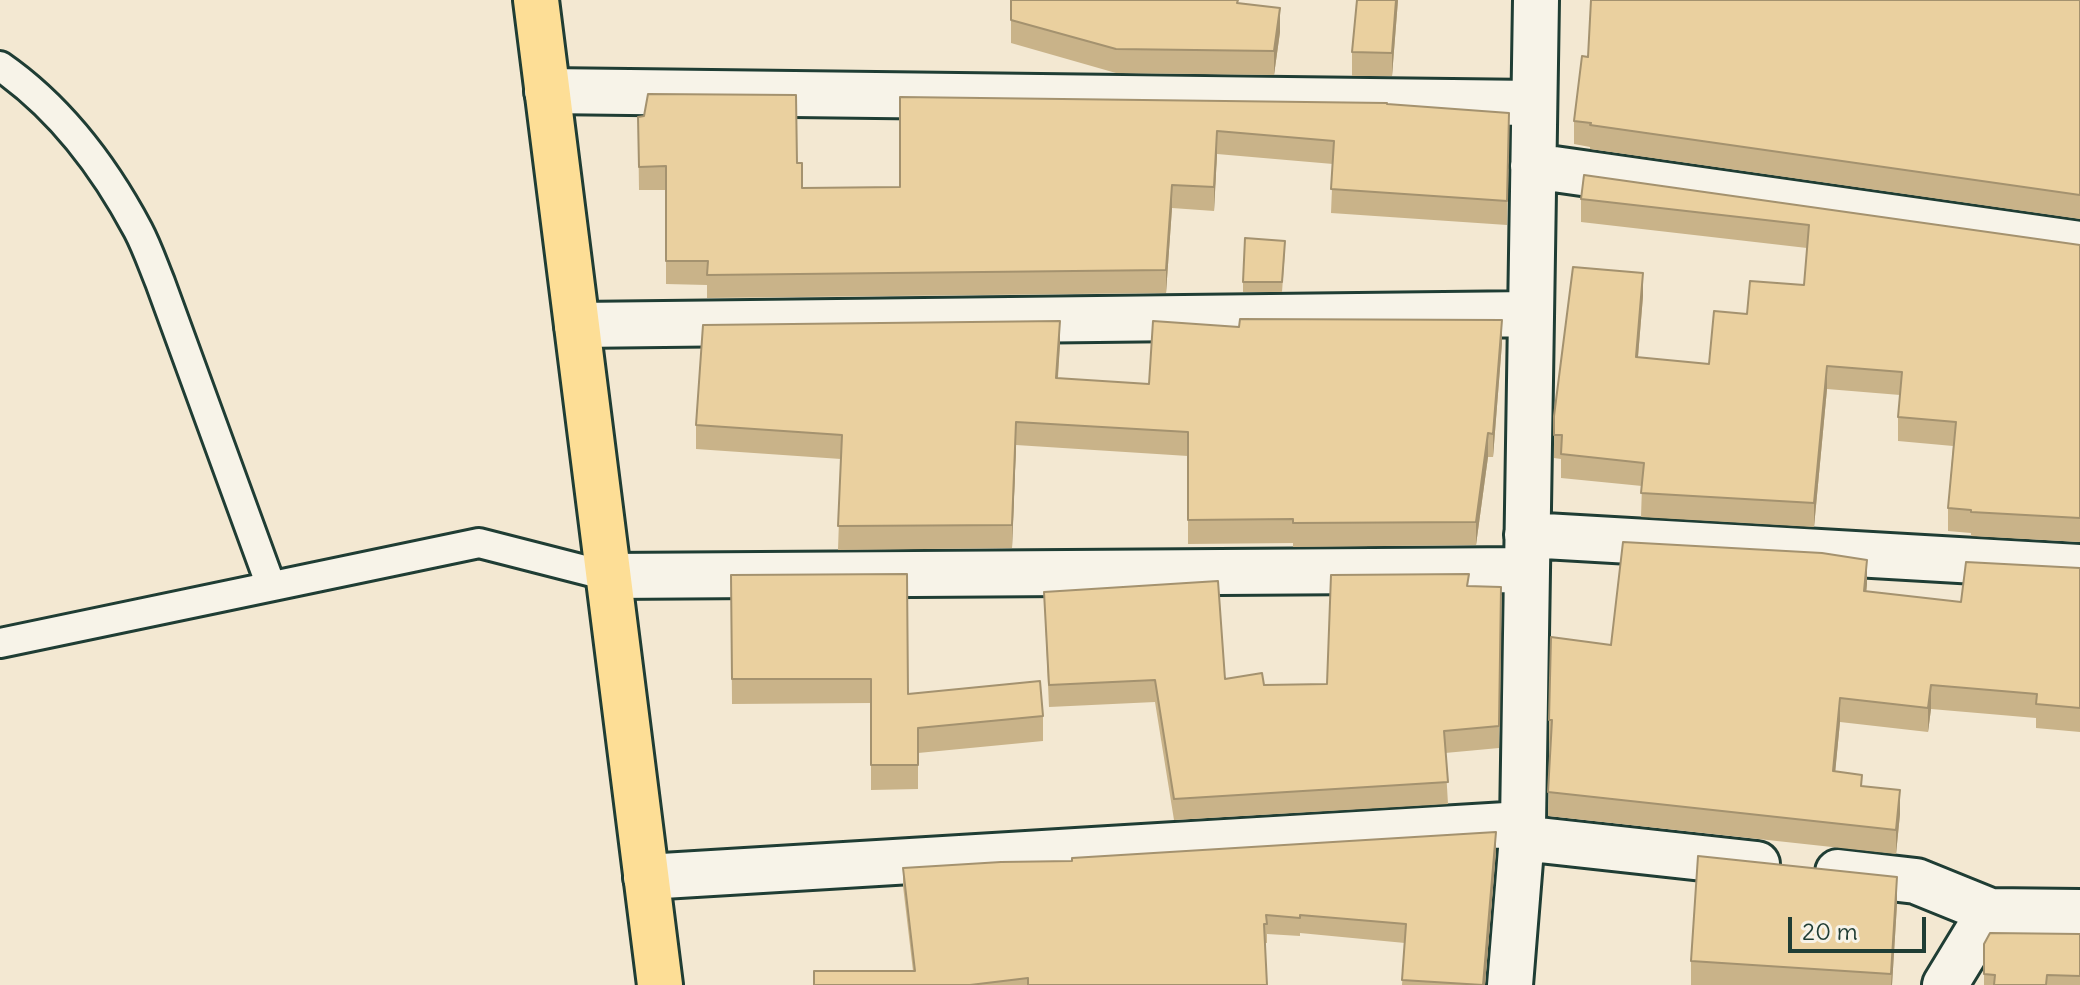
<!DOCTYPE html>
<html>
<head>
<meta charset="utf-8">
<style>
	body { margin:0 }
	#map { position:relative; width:2080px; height:985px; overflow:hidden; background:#f3e8d2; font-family:Delius,sans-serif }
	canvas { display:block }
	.scale { position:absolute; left:1788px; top:917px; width:138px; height:36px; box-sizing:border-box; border:4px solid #1f3d34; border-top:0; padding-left:10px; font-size:24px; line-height:28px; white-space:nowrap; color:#1f3d34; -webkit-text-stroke:6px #f7f3e8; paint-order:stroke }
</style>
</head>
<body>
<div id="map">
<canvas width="2080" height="985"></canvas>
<div class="scale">20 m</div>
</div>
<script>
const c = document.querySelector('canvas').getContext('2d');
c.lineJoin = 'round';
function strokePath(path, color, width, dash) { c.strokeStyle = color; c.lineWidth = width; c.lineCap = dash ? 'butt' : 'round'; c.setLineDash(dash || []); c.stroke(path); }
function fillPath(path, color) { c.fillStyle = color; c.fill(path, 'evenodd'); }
const lane = new Path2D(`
	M0,66C59,107 105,168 138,230C147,247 153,265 160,282L271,586
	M0,643L479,543L608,576`);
const street = new Path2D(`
	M547,91L1534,103
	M1533,166L2080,244
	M577,325L1531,314
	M1527,535L2080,567
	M608,576L1526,570
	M1521,838L1757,864
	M1838,872L1916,881L1990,911
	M646,877L1523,824
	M1510,985L1523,824L1536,0
	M1945,985L1990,911L2080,912`);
const primary = new Path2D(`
	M536,0L660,985`);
strokePath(lane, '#1f3d34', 34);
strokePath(street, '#1f3d34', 50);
strokePath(primary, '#1f3d34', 50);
strokePath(lane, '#f7f3e8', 28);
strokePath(street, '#f7f3e8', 44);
strokePath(primary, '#fdde96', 44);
fillPath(new Path2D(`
	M1011,0L1240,3L1280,32L1274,75L1116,73L1011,43Z
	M1398,0L1392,76H1352V52Z
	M2080,0V219L1590,149V147L1574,144V121L1588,57Z
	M900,97L1387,104L1509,113L1507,225L1331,213L1333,164L1217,154L1214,211L1172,208L1166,293L707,298V285L666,284V190H639L638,117L797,163L802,188L900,187Z
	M1581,199L2080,245V542L1971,536V533L1948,531V508L1953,446L1898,441V417L1900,395L1827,389L1814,527L1641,517L1642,486L1561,478V459L1554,458V416L1643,296L1638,357L1709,364L1747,314L1804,285L1807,248L1581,222Z
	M1285,251L1282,292H1243V282Z
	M1502,343L1493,457H1488L1476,545L1293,547V543L1188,544V456L1016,445L1012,548L838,550L841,459L696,449V425L1060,344L1058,378L1149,384Z
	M2080,568V732L2036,728V718L1931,709L1928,732L1840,722L1835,772L1862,786L1900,814L1896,854L1548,816L1550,743H1549V720L1611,645L1867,584L1866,592L1961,602Z
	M731,575L908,694L1043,716V741L918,753V789L871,790V703L732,704Z
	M1469,586L1501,587L1499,748L1445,753L1448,804L1174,820L1155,702L1049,707L1044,592L1225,679L1264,685L1327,684Z
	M1496,851L1485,985H1402L1405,943L1300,933V936L1267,934V943H1265L1267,985H814L913,971L903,886V868L1072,861Z
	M1897,904L1892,985H1691V961Z
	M2080,934V985H1984V944Z`), '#c9b389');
fillPath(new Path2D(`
	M1396,0H1398L1392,76V53Z
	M1280,8V32L1274,75V51Z
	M1217,131V154L1214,211V187Z
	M1172,185V208L1166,293V270Z
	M1643,273V296L1636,380V357Z
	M1502,320V343L1493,457V434Z
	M1060,321V344L1056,401V378Z
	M1827,366V389L1814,527V503Z
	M1016,422V445L1012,548V525Z
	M1488,433V457L1476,545V522Z
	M1867,560V584L1864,615V591Z
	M1931,685V709L1928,732V708Z
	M1840,698V722L1833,795V771Z
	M1900,790V814L1896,854V830Z
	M1496,832V851L1485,985H1483Z
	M1897,877V904L1892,985H1891Z`), '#a4926f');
const building = new Path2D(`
	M1011,0H1238L1237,3L1280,8L1274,51L1116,49L1011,20Z
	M1357,0H1396L1392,53L1352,52Z
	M1591,0H2080V195L1590,125L1591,123L1574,121L1582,56L1588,57Z
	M648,94L796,95L797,163H802V188L900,187V97L1387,103V104L1509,113L1507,201L1331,189L1334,141L1217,131L1214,187L1172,185L1166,270L707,275L708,261H666V166L639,167L638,117L644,116Z
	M1584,175L2080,245V518L1971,512V510L1948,508L1956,422L1898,417L1902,372L1827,366L1814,503L1641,493L1644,463L1561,454L1562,435H1554V416L1573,267L1643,273L1636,357L1709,364L1714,311L1747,314L1750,281L1804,285L1809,225L1581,199Z
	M1245,238L1285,241L1282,282H1243Z
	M1240,319L1502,320L1493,434L1488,433L1476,522L1293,523V519L1188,520V432L1016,422L1012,525L838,526L842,435L696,425L703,325L1060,321L1056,378L1149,384L1153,321L1239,327Z
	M1623,542L1822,553L1867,560L1864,591L1961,602L1966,562L2080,568V708L2036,704L2037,694L1931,685L1928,708L1840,698L1833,771L1862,775L1861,786L1900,790L1896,830L1548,792L1552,720H1549L1551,637L1611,645Z
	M907,574L908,694L1040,681L1043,716L918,728V765H871V679H732L731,575Z
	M1469,574L1467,586L1501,587L1499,726L1444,731L1448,782L1174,799L1155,680L1049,685L1044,592L1218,581L1225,679L1262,673L1264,685L1327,684L1331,575Z
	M1496,832L1483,985L1402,980L1406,924L1300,915V918L1266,915L1267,924H1264L1267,985H1028V978L970,985H814V971H915L903,868L1001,862L1072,861V858Z
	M1698,856L1897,877L1891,974L1691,961Z
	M1990,933L2080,934V976L2047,975L2046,985H1994L1995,975L1984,974V944Z`);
fillPath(building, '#ead09f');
strokePath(building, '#a4926f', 2);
</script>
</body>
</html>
